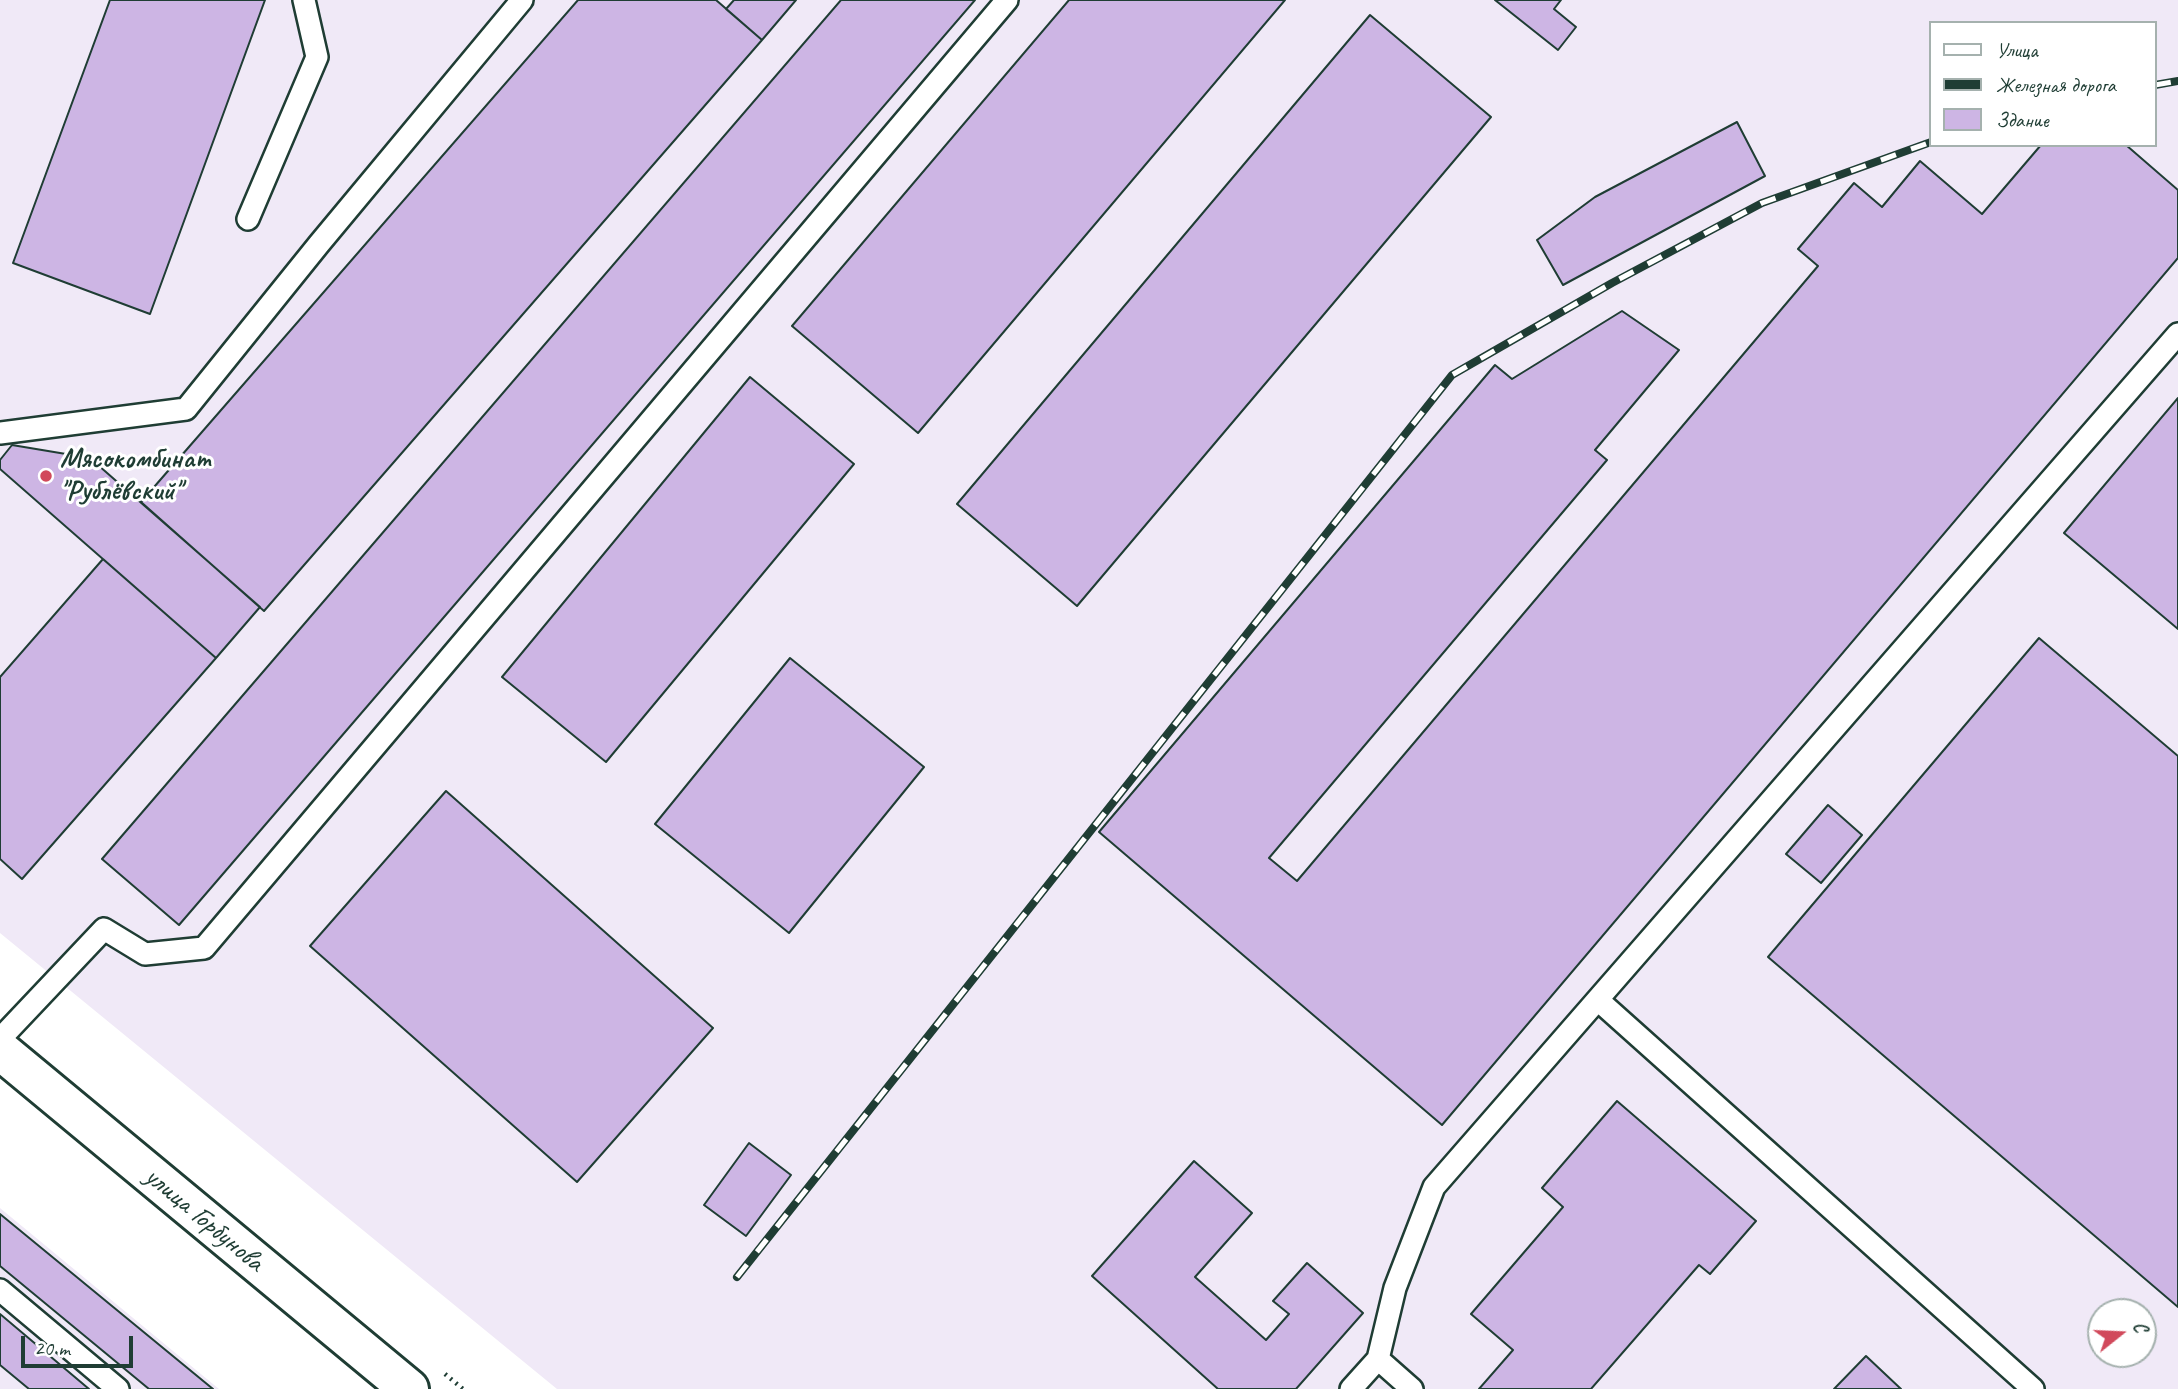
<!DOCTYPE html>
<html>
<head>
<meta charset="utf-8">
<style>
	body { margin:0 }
	#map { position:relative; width:2178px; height:1389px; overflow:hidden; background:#fff; font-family:Caveat,sans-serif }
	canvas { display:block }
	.legend { position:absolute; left:1929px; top:21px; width:228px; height:126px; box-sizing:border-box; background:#fff; border:2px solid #a5b1ae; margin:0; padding:9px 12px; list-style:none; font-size:21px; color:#1f3d34 }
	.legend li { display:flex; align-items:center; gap:14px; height:35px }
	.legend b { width:35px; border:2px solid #a5b1ae }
	.north { position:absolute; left:2087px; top:1298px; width:70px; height:70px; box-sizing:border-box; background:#fff; border:2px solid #a5b1ae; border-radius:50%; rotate:72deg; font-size:19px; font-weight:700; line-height:28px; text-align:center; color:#1f3d34 }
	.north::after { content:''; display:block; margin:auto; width:24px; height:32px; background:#d1495b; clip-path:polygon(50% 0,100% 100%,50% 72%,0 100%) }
	.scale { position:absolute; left:21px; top:1336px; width:112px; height:32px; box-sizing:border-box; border:4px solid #1f3d34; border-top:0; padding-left:9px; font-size:21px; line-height:24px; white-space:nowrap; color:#1f3d34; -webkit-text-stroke:5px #fff; paint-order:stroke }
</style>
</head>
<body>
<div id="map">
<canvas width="2178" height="1389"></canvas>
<ul class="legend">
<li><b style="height:9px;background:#fff"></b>Улица</li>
<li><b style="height:9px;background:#1f3d34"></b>Железная дорога</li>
<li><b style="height:19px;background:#cdb5e4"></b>Здание</li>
</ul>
<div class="north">С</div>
<div class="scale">20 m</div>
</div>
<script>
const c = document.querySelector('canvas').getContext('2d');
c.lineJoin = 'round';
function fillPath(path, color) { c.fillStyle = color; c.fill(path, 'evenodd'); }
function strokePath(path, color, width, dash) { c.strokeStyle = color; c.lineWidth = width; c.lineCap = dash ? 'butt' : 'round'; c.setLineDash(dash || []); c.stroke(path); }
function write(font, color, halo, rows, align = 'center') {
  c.font = font + ' Caveat,sans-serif'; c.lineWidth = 6; c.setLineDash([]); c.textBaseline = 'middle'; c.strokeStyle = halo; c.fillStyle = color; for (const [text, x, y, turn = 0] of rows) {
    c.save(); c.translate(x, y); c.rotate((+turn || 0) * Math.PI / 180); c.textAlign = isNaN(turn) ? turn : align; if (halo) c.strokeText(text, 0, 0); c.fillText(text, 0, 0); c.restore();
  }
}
fillPath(new Path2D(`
	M0,0H2178V1389H557L0,933ZM1931,23H2155V145H1931ZM2101,1312H2143V1354H2101Z
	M0,1208L219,1389H0Z`), '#f0e9f7');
const building = new Path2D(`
	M110,0H265L150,314L13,263Z
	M578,0H716L762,40L264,611L141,502Z
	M734,0H796L762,40L726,9Z
	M841,0H975L179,925L102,859Z
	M1069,0H1285L918,433L792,326Z
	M1495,0H1561L1554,9L1576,27L1558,50Z
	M1370,15L1491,117L1077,606L957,504Z
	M1737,122L1765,176L1563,285L1537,240L1595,197Z
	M2041,145H2126L2178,190V258L1442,1125L1099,832L1495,365L1512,379L1622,311L1679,350L1595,450L1607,460L1269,858L1297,881L1818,266L1798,249L1854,183L1882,207L1920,161L1982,214Z
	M750,377L854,464L606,762L502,677Z
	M2178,398V629L2064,533Z
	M12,445L90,458L260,607L216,658L0,469V460Z
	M103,559L216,658L22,879L0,859V677Z
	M2039,638L2178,756V1307L1768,957Z
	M790,658L924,767L789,933L655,824Z
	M446,791L713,1028L577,1182L310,946Z
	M1828,805L1862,835L1821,883L1786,854Z
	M1617,1101L1756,1221L1710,1274L1699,1265L1591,1389H1479L1513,1350L1471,1314L1563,1207L1542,1188Z
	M749,1143L791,1175L746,1236L704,1205Z
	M1194,1161L1252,1213L1195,1277L1266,1340L1289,1314L1273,1301L1307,1263L1363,1313L1296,1389H1218L1092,1276Z
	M0,1214L213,1389H149L0,1266Z
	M0,1314L89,1389H29L0,1365Z
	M1866,1356L1901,1389H1834Z`);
fillPath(building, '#cdb5e4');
strokePath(building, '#1f3d34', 2);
const service = new Path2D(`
	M248,219L317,57L304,0
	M0,433L186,409L319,244L522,0
	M1598,1000L2033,1389
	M0,1039L104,929L145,954L204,948L1007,0
	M0,1290L118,1389
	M1351,1389L1378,1359
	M1412,1389L1378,1359L1395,1288L1434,1187L2178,334`);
const tertiary = new Path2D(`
	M0,1050L409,1389`);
strokePath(service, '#1f3d34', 26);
strokePath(tertiary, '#1f3d34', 44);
strokePath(new Path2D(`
	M445,1374L463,1389`), '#1f3d34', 4.5, [2, 5]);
strokePath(service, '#fff', 21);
strokePath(tertiary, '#fff', 38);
const rail = new Path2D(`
	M2155,85L2178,81
	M737,1277L1452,375L1612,283L1762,203L1931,142`);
strokePath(rail, '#1f3d34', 8);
strokePath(rail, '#fff', 5, [16]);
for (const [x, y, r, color] of [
	[46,476,7,"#d1495b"]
]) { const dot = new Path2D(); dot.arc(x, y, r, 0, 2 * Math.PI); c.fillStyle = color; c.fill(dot); strokePath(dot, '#fff', 2.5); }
write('bold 28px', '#1f3d34', '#fff', [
	["Мясокомбинат",60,460],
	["\"Рублёвский\"",60,492]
], 'left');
write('28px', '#1f3d34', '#fff', [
	["улица Горбунова",204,1220,40]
]);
</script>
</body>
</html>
